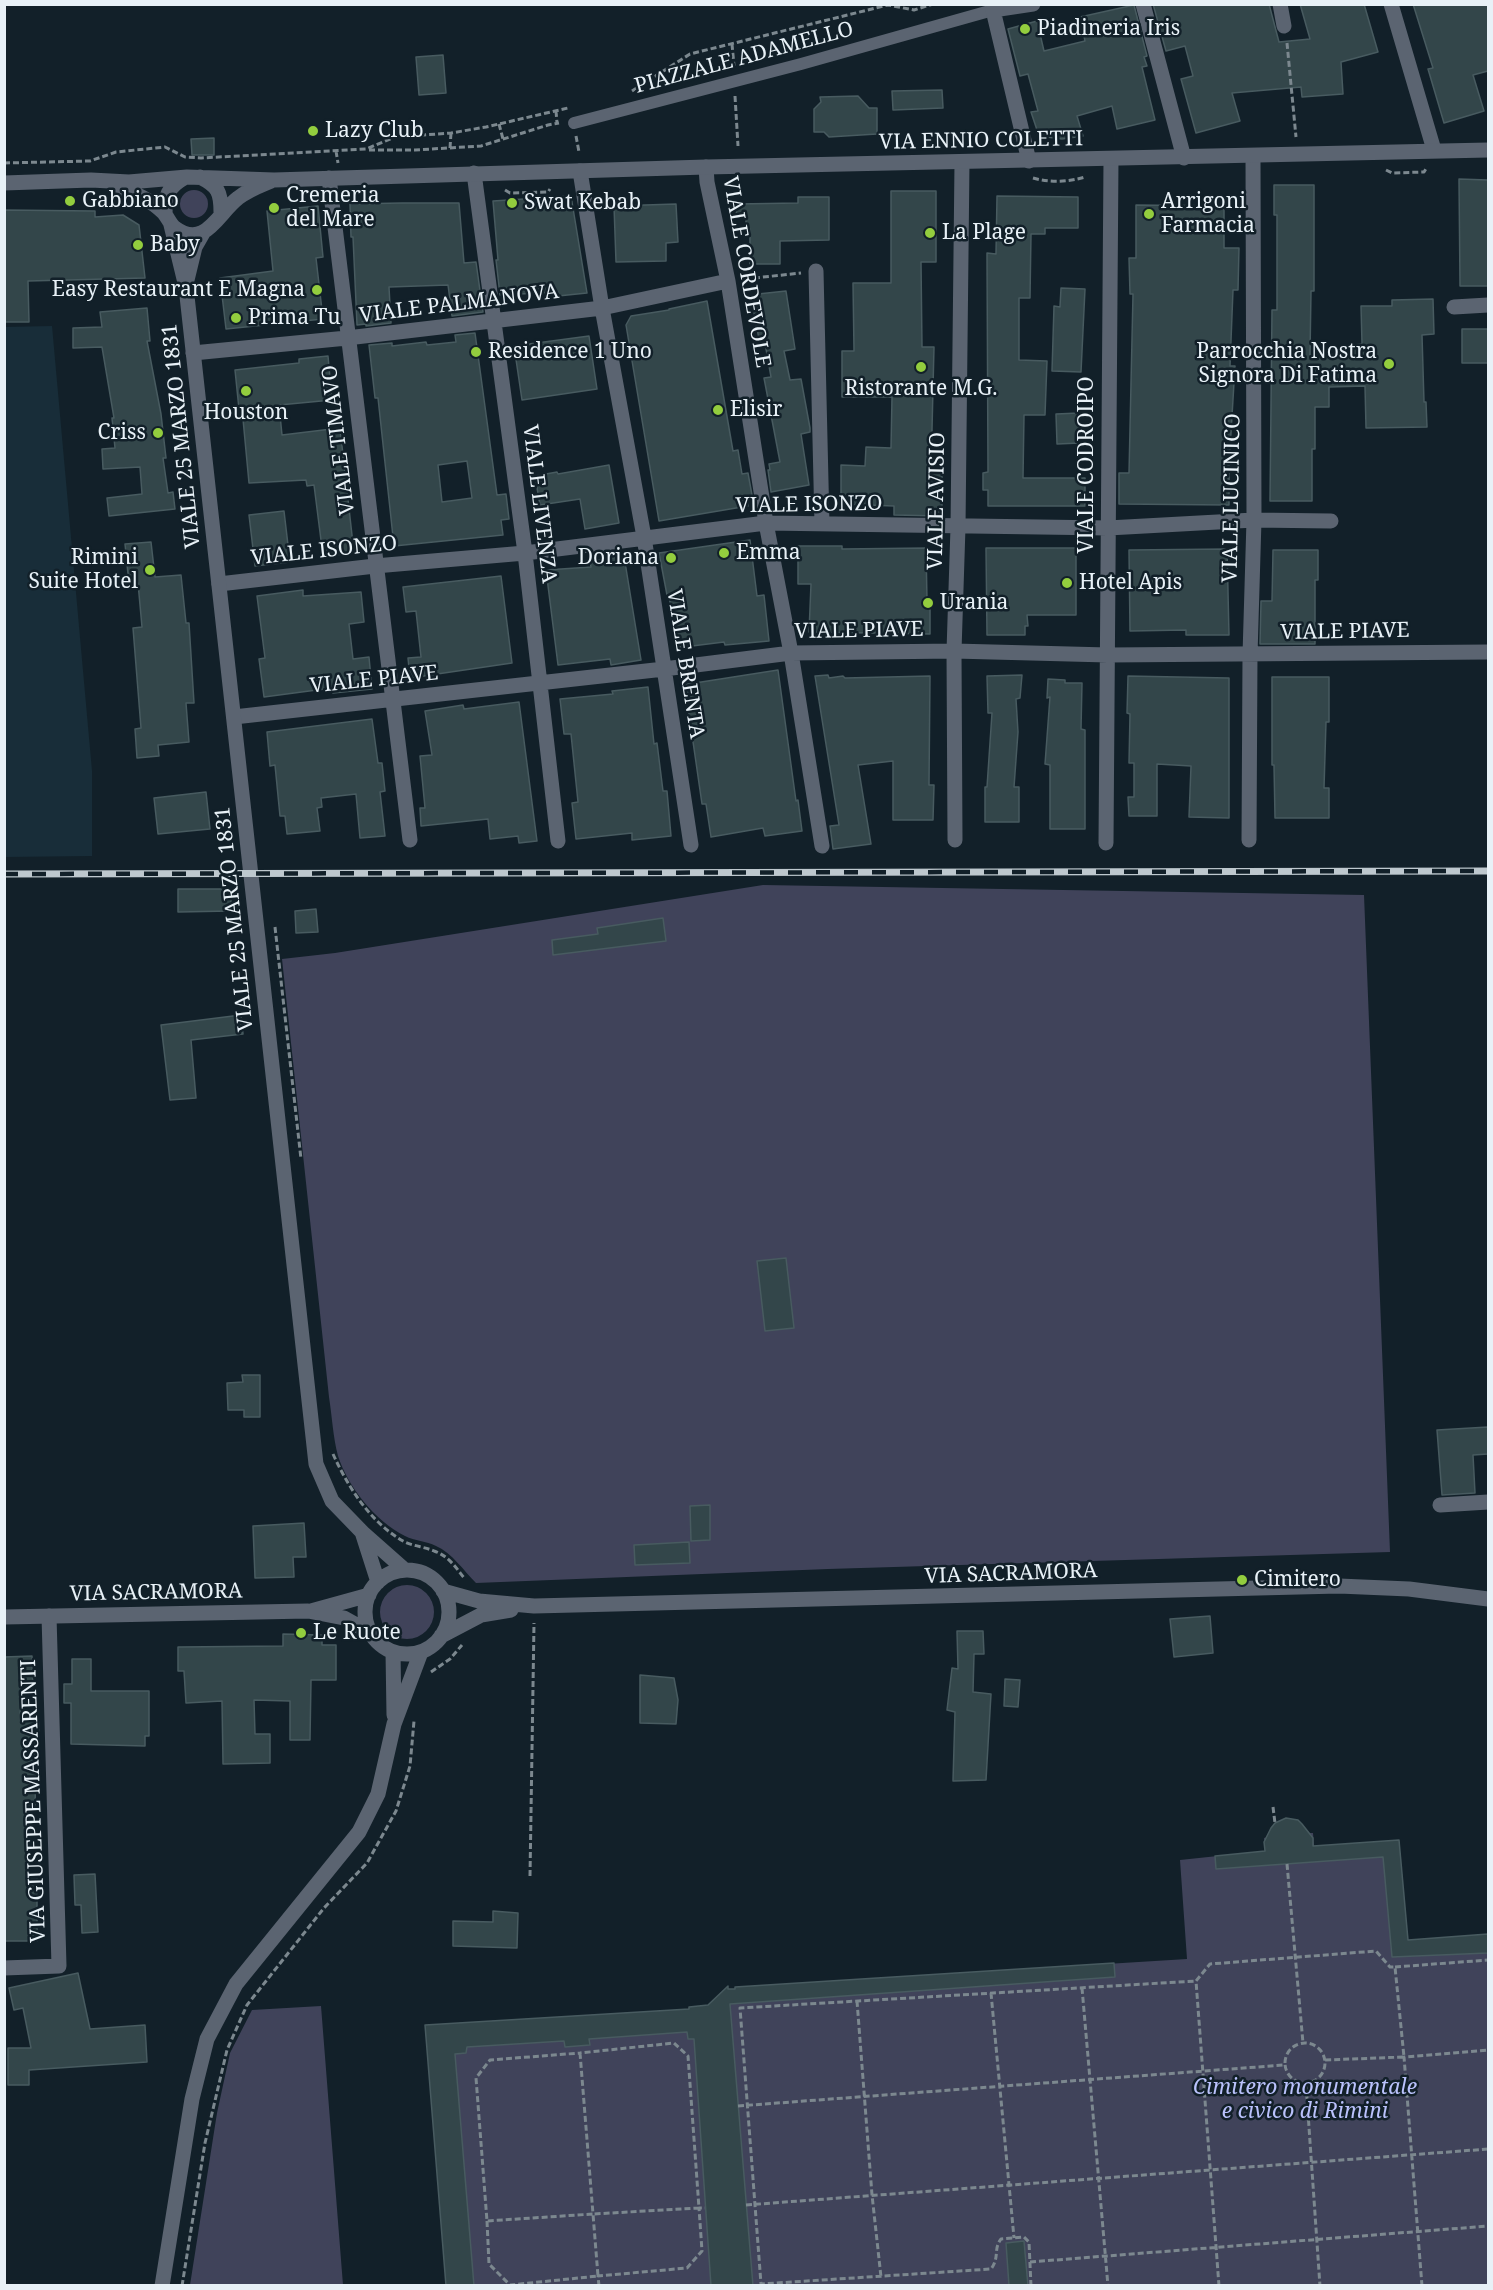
<!DOCTYPE html>
<html>
<head>
<meta charset="utf-8">
<style>
	body { margin:0 }
	#map { position:relative; width:1493px; height:2290px; overflow:hidden; background:#122029; font-family:"Noto Serif",serif }
	canvas { display:block }
	.frame { position:absolute; inset:0; border:6px solid #e8f1f7; pointer-events:none }
</style>
</head>
<body>
<div id="map">
<canvas width="1493" height="2290"></canvas>
<div class="frame"></div>
</div>
<script>
const c = document.querySelector('canvas').getContext('2d');
c.lineJoin = 'round';
function fillPath(path, color) { c.fillStyle = color; c.fill(path, 'evenodd'); }
function strokePath(path, color, width, dash) { c.strokeStyle = color; c.lineWidth = width; c.lineCap = dash ? 'butt' : 'round'; c.setLineDash(dash || []); c.stroke(path); }
function write(font, color, halo, rows, align = 'center') {
  c.font = font + ' "Noto Serif",serif'; c.lineWidth = 5; c.setLineDash([]); c.textBaseline = 'middle'; c.strokeStyle = halo; c.fillStyle = color; for (const [text, x, y, turn = 0] of rows) {
    c.save(); c.translate(x, y); c.rotate((+turn || 0) * Math.PI / 180); c.textAlign = isNaN(turn) ? turn : align; if (halo) c.strokeText(text, 0, 0); c.fillText(text, 0, 0); c.restore();
  }
}
fillPath(new Path2D(`
	M52,326L92,771V856L5,857V327Z`), '#182d39');
fillPath(new Path2D(`
	M180 204a14 14 0 1 1 28 0a14 14 0 1 1-28 0Z
	M763,885L1364,895L1390,1552L828,1569L476,1583C464,1571 452,1553 436,1546C426,1541 415,1541 405,1536C375,1521 348,1487 338,1456C333,1437 332,1416 329,1397L282,959L335,953Z
	M380 1612a27 27 0 1 1 54 0a27 27 0 1 1-54 0Z
	M1286,1818L1298,1820L1308,1833H1313L1314,1846L1399,1840L1408,1940L1488,1934V2285H446L425,2025L689,2009V2007H706L729,1989H735V1987L1187,1959L1180,1860L1265,1851L1264,1838L1268,1837L1275,1823Z
	M321,2006L343,2285H190L217,2113L230,2053L252,2010Z`), '#40435a');
const building = new Path2D(`
	M1153,4H1269L1279,42L1310,39L1300,4H1364L1378,52L1341,62L1343,94L1302,97L1301,87L1232,93L1240,121L1196,133L1181,79L1193,76L1185,46L1166,51Z
	M1413,4H1488V71L1473,75L1484,111L1444,123L1428,69L1433,68Z
	M1134,5L1147,56L1144,57L1147,66L1142,67L1155,120L1117,129L1112,106L1077,116L1083,136L1062,139L1039,136L1031,112L1038,111L1028,74L1020,76L1008,29L1037,21L1044,51L1085,41L1080,17Z
	M443,55L446,93L419,95L416,57Z
	M942,90L943,108L893,110L892,91Z
	M858,96L869,108H877V134L829,137L824,132H814V109L821,102L820,97Z
	M214,138V155H192L191,139Z
	M1459,179L1488,180V286H1460Z
	M1274,185H1314V291H1311L1310,355L1354,354V345L1362,344L1361,306H1392V300L1433,299L1434,334L1422,335L1424,402H1426L1427,427L1366,428L1365,386L1329,387V407H1315V449H1312V501H1270L1272,310H1277V215H1274Z
	M891,191H936V262H921L922,347H934L931,471H942V516L894,515V506L841,504V465L865,466L866,447L891,448L892,397H842V351H854L853,283H891Z
	M571,196L587,293L558,296V292L500,295L496,260H498L493,201Z
	M997,196L1078,197V228H1045V234H1031L1030,298H1019V360L1047,361L1045,415H1024L1023,478H1085V506H988V490H983V473L988,472L987,253L996,254Z
	M798,197H829V240L780,241V264H750V229L746,230V218H736L737,204L798,203Z
	M402,203H459L464,263L476,262L483,312L452,316L448,285L389,287L391,323L366,326V324L357,325L353,237H351L350,204Z
	M676,204L678,242L666,243V261L616,262L614,206Z
	M1136,205L1224,206V248H1239L1238,290H1233L1230,366H1235L1229,466V505L1119,504V473H1129L1133,294H1130L1129,258H1136Z
	M318,206L323,257L316,258L323,319L226,329L220,278L273,271L267,211Z
	M4,210L95,211V217L123,215L139,225L145,278L28,281L29,322H4Z
	M1061,288L1085,289L1081,372L1052,371L1054,306L1060,307Z
	M786,291L795,349L784,351L790,380L801,379L810,428V432L801,434L809,485L771,492L768,470H770L769,464L780,462L764,378L771,377L765,343L760,344L753,308L760,306L758,294Z
	M707,301L733,451L738,450L742,474L748,473L752,495L747,496L748,506L659,521L626,325L631,316L669,310V309Z
	M147,308L150,341H147L161,414L166,458H163L168,493L173,492L175,509L109,516L107,498L142,494L140,467L103,469L102,449L115,448L112,418H114L102,347L73,348V328L102,327L100,312Z
	M1462,329H1488V363H1462Z
	M475,333L497,495L506,494L509,519L501,520L503,535L394,546L378,398H375L369,345L392,343V346L426,342L427,345L456,342L455,335ZM467,461L472,498L442,502L438,465Z
	M589,336L597,389L522,400L514,346Z
	M328,356L332,400L279,405L282,435L340,428L354,553L323,556L314,485L307,486L306,480L249,483L243,419H240L235,370L299,363V359Z
	M1079,413L1080,443L1057,444L1056,414Z
	M609,465L619,523L585,529L580,499L540,505L535,476L557,472L558,474Z
	M284,511L290,562L255,566L249,515Z
	M750,540L757,596L764,595L769,641L725,645L724,642L676,648L669,595H667L659,553Z
	M151,542L155,577L181,575L186,623H189L194,703H186L189,742L158,745L159,756L137,758L135,729L141,728L133,628L142,627L138,583L129,584L125,544Z
	M798,546H842V549L926,548L927,600H930V634L809,632L811,584H798Z
	M986,548H1076V615H1027L1028,626H1025V635H987Z
	M1227,549L1229,635H1186V630L1130,631L1129,550Z
	M1273,550H1318V580H1315V644H1260L1261,601H1272Z
	M624,556L641,660L611,665L610,659L558,665L546,570L591,567L590,561Z
	M501,576L512,663L410,678L408,658L421,657L416,611L406,612L403,587Z
	M303,590V596L361,592L364,622L349,624L353,659L369,657L372,689L333,693L332,688L264,697L259,659L265,658L257,596Z
	M778,670L796,801L798,800L802,831L765,836L763,828L711,837L706,804H702L689,714L682,685Z
	M828,675L829,678L843,676L845,678L930,676L929,785H934L933,820H893V761L858,765L871,844L833,849L830,826L839,825L815,676Z
	M1022,675L1020,698L1016,699L1018,732L1014,787H1019V822H985V787H987L992,713H988L987,676Z
	M1128,676L1229,678V818L1189,817L1191,766L1157,764V816H1129L1128,797H1134V763H1129L1130,714L1127,713Z
	M1272,677H1329V722H1326L1324,788H1329V818H1275L1274,765H1272Z
	M1048,679L1065,680V683H1082L1081,729L1085,730V829H1050V765L1045,764L1050,697L1047,698Z
	M648,687L654,744L657,743L663,791H667L671,836L632,840V833L576,839L572,803L578,802L571,734H564L560,699L613,694L612,691Z
	M519,702L537,841L519,843L518,836L490,839L488,819L421,826L420,808H425L420,756L432,755L425,711L463,705L464,709Z
	M372,719L378,763H382L385,791L380,792L385,836L360,838L356,794L321,798L322,807L317,808L320,831L287,834L285,816H280L275,765L270,766L267,732Z
	M206,792L210,829L158,834L154,798Z
	M178,889H231V911L178,912Z
	M316,909L318,932L296,933L295,911Z
	M663,918L666,941L553,955L552,940L598,934L597,928Z
	M241,1015L243,1034L191,1040L196,1098L170,1100L161,1025Z
	M786,1258L794,1328L765,1331L757,1261Z
	M242,1375H260V1417H244V1410H228L227,1383L243,1382Z
	M1488,1427V1454L1473,1455L1475,1493L1442,1495L1437,1430Z
	M710,1505V1540L691,1541L690,1506Z
	M304,1523L306,1557H293L294,1577L255,1578L253,1526Z
	M689,1542L690,1563L635,1565L634,1545Z
	M1210,1616L1213,1653L1174,1657L1170,1619Z
	M957,1631H983L984,1654H974L973,1692L991,1694L986,1780L953,1781L955,1712L947,1710L952,1668L958,1669Z
	M283,1634L322,1635V1645H336V1680H311L310,1740H290V1701L254,1700L255,1734H270V1763L223,1764L222,1701L186,1703L184,1671H178V1647L283,1646Z
	M32,1656L33,1693L21,1694L20,1721L39,1722L38,1752H36L35,1811H26L27,1878L37,1877V1941H4V1657Z
	M72,1659H91V1691H149V1736H145V1746L71,1744V1703H64V1684H72Z
	M640,1675L674,1678L678,1700L676,1724L640,1723Z
	M1005,1679L1020,1680L1018,1707L1004,1706Z
	M1286,1818L1298,1820L1302,1824L1313,1838V1846L1399,1840L1408,1940L1488,1934V1953L1392,1957L1383,1857L1216,1869L1215,1856L1265,1851L1264,1842L1271,1828L1275,1823Z
	M95,1874L98,1932L82,1933L81,1905H75L74,1875Z
	M493,1911L518,1913L517,1948L453,1946V1921L493,1922Z
	M1114,1963L1115,1977L730,2004L753,2286H711L694,2039H688L687,2032L589,2039L590,2045L565,2047L564,2041L467,2047L466,2053L455,2054L474,2286H446L425,2025L689,2009V2007L708,2005L728,1986V1989H735V1987Z
	M78,1973L90,2029L145,2025L147,2062L29,2070V2085H8V2048H31L23,2008L14,2010L9,1988Z
	M1024,2241L1028,2286H1009L1006,2243Z`);
fillPath(building, '#33464a');
strokePath(building, '#485b60', 1.5);
strokePath(new Path2D(`
	M1287,43L1296,137
	M732,44L734,66
	M632,91L690,54L888,5L914,10L933,4
	M735,96L738,146
	M556,111L557,123
	M499,124L503,139
	M576,136L579,152
	M450,148L451,133
	M369,150H415L481,146L548,125L559,123
	M336,151L338,163
	M4,163L90,161L116,152L165,147L185,157L201,158L366,149L395,137L451,133L486,127L568,108
	M1386,170L1392,173L1424,172L1427,167
	M1033,178C1050,183 1068,182 1085,177
	M505,190L510,193L548,192L550,189
	M745,279L801,273
	M275,927L301,1159
	M333,1454C348,1487 370,1522 403,1541C412,1546 425,1547 434,1551C449,1556 456,1568 465,1579
	M431,1672L450,1659L462,1645
	M1273,1807L1275,1823
	M1287,1864L1303,2043
	M530,1876L534,1623
	M1395,1967L1488,1960
	M1082,1988L1108,2286
	M991,1993L1014,2238
	M857,2001L872,2195L881,2277
	M1285 2063a20 20 0 1 1 40 0a20 20 0 1 1-40 0Z
	M580,2053L593,2214L487,2221L476,2078L490,2060Z
	M1306,2084L1320,2286
	M738,2106L1284,2065
	M746,2205L1488,2149
	M487,2221L489,2264L510,2285L598,2276L593,2214L699,2208L688,2056L674,2043L580,2053
	M1030,2262L1488,2226
	M182,2286L205,2143L227,2050L247,2005L324,1908L367,1863L396,1811L410,1766L414,1721
	M599,2286L598,2276L687,2268L702,2251L699,2208H705
	M1031,2286L1029,2242L1024,2237L1001,2239C993,2249 1000,2257 991,2269L761,2284L740,2008L1196,1981
	M1219,2286L1196,1981L1210,1964L1376,1951L1390,1967H1395L1404,2057L1325,2060
	M1422,2286L1404,2057L1488,2050`), '#7c888f', 3, [6, 3]);
strokePath(new Path2D(`
	M574,123L801,64L993,10`), '#5b6471', 12);
strokePath(new Path2D(`
	M1143,4L1184,158
	M1280,4L1284,26
	M1391,4L1434,150
	M1029,161L993,10L1033,4
	M706,167L707,182L728,281L766,523L791,653L822,846
	M580,171L602,308L644,537L691,845
	M474,173L525,553L558,841
	M329,178L410,840
	M816,271L822,524
	M1454,307L1488,305
	M193,353L347,338L602,308L728,281
	M219,584L375,566L525,553L766,523L1108,528L1254,520L1331,521
	M234,717L664,669L791,653L954,651L1108,655L1488,652
	M955,840L954,651L958,527L962,162
	M1249,840L1250,655L1254,520L1253,156
	M1106,843L1111,159
	M1440,1505L1488,1502
	M4,1968L59,1966L49,1616`), '#5b6471', 15);
strokePath(new Path2D(`
	M200,177C218,186 221,192 221,212
	M4,183L91,180L129,182L187,177L274,180L706,167L1488,150
	M115,187C134,192 150,199 164,213C168,218 170,224 175,228C205,250 218,213 238,198C248,190 259,186 271,181
	M165,214C165,196 168,187 184,178
	M171,225L186,287L316,1464L332,1501L362,1532L405,1570
	M187,280L195,247L203,233
	M362,1532L378,1582
	M365 1612a42 42 0 1 1 84 0a42 42 0 1 1-84 0Z
	M443,1591L479,1601L534,1606L1339,1586L1409,1589L1488,1599
	M311,1611L369,1595
	M4,1617L308,1611L344,1618L371,1633
	M441,1636L481,1615L511,1610
	M393,1652L394,1715
	M162,2286L192,2099L207,2039L236,1984L359,1832L378,1794L394,1724L421,1652`), '#5b6471', 15);
const rail = new Path2D(`
	M4,874L1488,871`);
strokePath(rail, '#bec8ce', 7);
strokePath(rail, '#122029', 4.5, [14]);
for (const [x, y, r, color] of [
	[1025,29,6,"#93cd3e"],
	[313,131,6,"#93cd3e"],
	[70,201,6,"#93cd3e"],
	[512,203,6,"#93cd3e"],
	[274,208,6,"#93cd3e"],
	[1149,214,6,"#93cd3e"],
	[930,233,6,"#93cd3e"],
	[138,245,6,"#93cd3e"],
	[317,290,6,"#93cd3e"],
	[236,318,6,"#93cd3e"],
	[476,352,6,"#93cd3e"],
	[1389,364,6,"#93cd3e"],
	[921,367,6,"#93cd3e"],
	[246,391,6,"#93cd3e"],
	[718,410,6,"#93cd3e"],
	[158,433,6,"#93cd3e"],
	[724,553,6,"#93cd3e"],
	[671,558,6,"#93cd3e"],
	[150,570,6,"#93cd3e"],
	[1067,583,6,"#93cd3e"],
	[928,603,6,"#93cd3e"],
	[1242,1580,6,"#93cd3e"],
	[301,1633,6,"#93cd3e"]
]) { const dot = new Path2D(); dot.arc(x, y, r, 0, 2 * Math.PI); c.fillStyle = color; c.fill(dot); strokePath(dot, '#122029', 2); }
write('21px', '#e8f1f7', '#122029', [
	["Piadineria Iris",1037,29],
	["Lazy Club",325,131],
	["Cremeria",286,196],
	["del Mare",286,220],
	["Gabbiano",82,201],
	["Arrigoni",1161,202],
	["Farmacia",1161,226],
	["Swat Kebab",524,203],
	["La Plage",942,233],
	["Baby",150,245],
	["Easy Restaurant E Magna",305,290,"right"],
	["Prima Tu",248,318],
	["Residence 1 Uno",488,352],
	["Parrocchia Nostra",1377,352,"right"],
	["Signora Di Fatima",1377,376,"right"],
	["Ristorante M.G.",921,389,"center"],
	["Elisir",730,410],
	["Houston",246,413,"center"],
	["Criss",146,433,"right"],
	["Emma",736,553],
	["Rimini",138,558,"right"],
	["Suite Hotel",138,582,"right"],
	["Doriana",659,558,"right"],
	["Hotel Apis",1079,583],
	["Urania",940,603],
	["Cimitero",1254,1580],
	["Le Ruote",313,1633]
], 'left');
write('21px', '#e8f1f7', '#122029', [
	["PIAZZALE ADAMELLO",744,58,-15],
	["VIA ENNIO COLETTI",981,141,-1],
	["VIALE CORDEVOLE",746,272,80],
	["VIALE PALMANOVA",459,304,-7],
	["VIALE 25 MARZO 1831",182,436,-96],
	["VIALE TIMAVO",339,440,-97],
	["VIALE CODROIPO",1087,465,-90],
	["VIALE LUCINICO",1232,498,-89],
	["VIALE AVISIO",937,501,-89],
	["VIALE LIVENZA",539,504,83],
	["VIALE ISONZO",809,505,-1],
	["VIALE ISONZO",324,551,-6],
	["VIALE PIAVE",859,631,-1],
	["VIALE PIAVE",1345,632,-1],
	["VIALE BRENTA",685,664,81],
	["VIALE PIAVE",374,680,-6],
	["VIALE 25 MARZO 1831",235,919,-96],
	["VIA SACRAMORA",1011,1574,-2],
	["VIA SACRAMORA",156,1593,-1],
	["VIA GIUSEPPE MASSARENTI",34,1801,-92]
]);
write('italic 21px', '#bac2fc', '#122029', [
	["Cimitero monumentale",1305,2088],
	["e civico di Rimini",1305,2112]
]);
</script>
</body>
</html>
